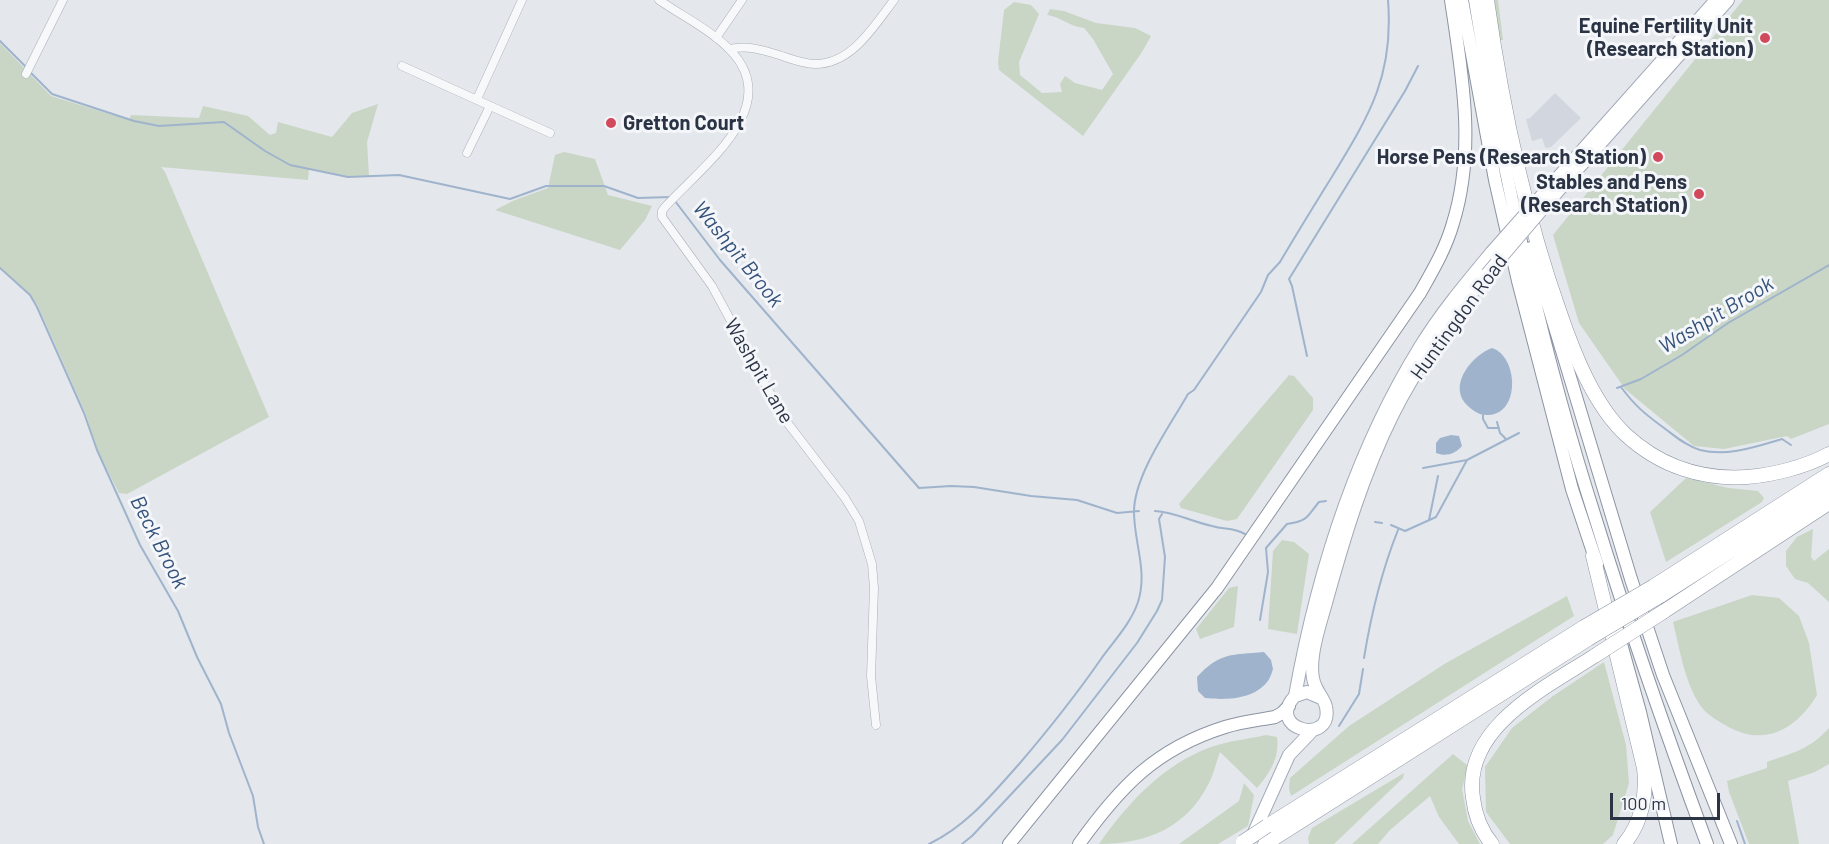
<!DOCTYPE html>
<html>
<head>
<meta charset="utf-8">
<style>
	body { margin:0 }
	#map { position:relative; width:1829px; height:844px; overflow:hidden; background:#e4e7ec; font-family:Barlow,sans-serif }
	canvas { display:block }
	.scale { position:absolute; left:1610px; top:793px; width:110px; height:27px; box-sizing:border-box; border:3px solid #2b3445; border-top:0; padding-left:8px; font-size:18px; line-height:21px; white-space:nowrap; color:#2b3445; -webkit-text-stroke:4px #f4f6f9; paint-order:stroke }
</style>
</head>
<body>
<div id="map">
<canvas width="1829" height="844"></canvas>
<div class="scale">100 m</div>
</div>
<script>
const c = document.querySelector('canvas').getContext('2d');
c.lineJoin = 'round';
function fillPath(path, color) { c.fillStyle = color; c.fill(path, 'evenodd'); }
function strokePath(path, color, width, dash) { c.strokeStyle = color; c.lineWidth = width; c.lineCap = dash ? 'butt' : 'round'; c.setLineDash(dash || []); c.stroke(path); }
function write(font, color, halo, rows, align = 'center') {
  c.font = font + ' Barlow,sans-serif'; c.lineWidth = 6; c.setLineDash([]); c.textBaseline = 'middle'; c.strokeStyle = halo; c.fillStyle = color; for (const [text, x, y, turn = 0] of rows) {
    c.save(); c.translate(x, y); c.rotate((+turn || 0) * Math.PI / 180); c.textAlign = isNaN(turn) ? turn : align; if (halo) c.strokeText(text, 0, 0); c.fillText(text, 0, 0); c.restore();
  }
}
fillPath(new Path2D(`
	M1555,93L1581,118L1551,147L1547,148L1545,147L1542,138L1532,141L1526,119L1530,118Z`), '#d2d6de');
fillPath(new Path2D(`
	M1494,0H1498L1503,40H1499Z
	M1743,0H1829V424L1791,439L1787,436L1724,449L1694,446L1625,389L1579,323L1553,235Z
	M1014,2L1031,5L1039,14L1019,62L1020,75L1042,93L1062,92L1060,84L1065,76L1075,83L1102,90L1113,74L1093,39L1084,28C1068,26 1061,17 1047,15L1050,9L1064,11L1096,23L1135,28L1151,36L1142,52L1083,136L999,70L998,62L1004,10Z
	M0,43L51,96L129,120L131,115L199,118L203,106L248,116L270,135L276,133L278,122L332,137L352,113L378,104L367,142L369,176L348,177L309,169L308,180L161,167L165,172L269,417L127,494L119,493L97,450L85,412L38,306C27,288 12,282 0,267Z
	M564,152L595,159L608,195L652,206L645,220L620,250L495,210L515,200L548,188L555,155Z
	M1289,375L1294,376L1313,398V410L1237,519L1227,521L1181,508L1179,504Z
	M1686,478L1729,488L1758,491L1764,498L1762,502L1666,562L1650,512Z
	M1813,529L1811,557L1814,561L1829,549V602L1808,583L1795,579L1786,566V551L1797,537Z
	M1282,540L1294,542L1309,554L1297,634L1268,629L1273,551Z
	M1238,586L1234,627L1200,639L1196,629L1229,588Z
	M1752,595L1779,598L1799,616L1809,643L1817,695C1796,730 1763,748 1725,725C1716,720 1706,714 1700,705C1684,680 1680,650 1673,622Z
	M1567,596L1574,616L1291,796L1289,788L1290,778L1349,726L1446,663Z
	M1604,662L1626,745L1629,783L1613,835L1603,844H1510L1486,812L1485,767L1512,728L1553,696Z
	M1829,728V764L1815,772L1788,781L1799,844H1749L1729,792L1727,781L1767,768V762C1793,753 1810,749 1829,728Z
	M1266,735L1277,737C1280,757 1270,773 1257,788L1220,752C1216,762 1214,774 1209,783C1187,828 1146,844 1099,844C1128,803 1162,765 1211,747C1228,741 1248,739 1266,735Z
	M1453,754L1468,766L1462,789L1468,821L1480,844H1459L1439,817L1430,796L1390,830L1378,844H1352Z
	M1404,773L1403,778L1334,844H1309L1308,838L1312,828Z
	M1244,783L1254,795L1248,826L1218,844H1179L1239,801Z`), '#c9d6c5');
fillPath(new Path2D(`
	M1492,348C1518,356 1521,413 1489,415C1479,416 1472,410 1465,403C1449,383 1473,355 1492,348Z
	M1451,435L1459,436L1462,446C1455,454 1446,457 1436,453V443L1440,438Z
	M1264,652L1271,660L1273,669C1272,672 1270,679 1267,682C1253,700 1225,700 1205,698L1198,691L1197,677C1220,652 1232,655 1264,652Z`), '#9fb4cc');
strokePath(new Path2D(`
	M0,41L26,67
	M29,71L52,94L134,121L159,126L224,122L265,151L290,165L348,177L399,175L510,199L546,186H604L638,198L671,197
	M675,201L720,260L919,488L951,486L974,487L1031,496L1077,500L1117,513L1139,511
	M0,268L30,295L37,307L84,413L97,450L140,545L178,611L197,657L221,704L229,733L253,796L258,827L264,844
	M1307,356L1292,286L1289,279L1405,91L1418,66
	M1621,387C1635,406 1645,414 1664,428C1675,436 1686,446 1700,450C1727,457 1755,447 1782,439L1791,445
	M1617,388L1641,379L1682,355L1728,323L1829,265
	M1483,415V419L1488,428H1499
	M1497,422L1500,433L1506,439
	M1423,468L1467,460
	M1155,511C1175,512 1192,522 1212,526C1225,530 1232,527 1245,534
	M1429,520L1438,476
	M1375,522L1382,523
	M1391,525L1405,531L1436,517L1467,460L1519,433
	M1260,620L1268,572L1266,548L1287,524C1309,521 1307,516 1319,502L1326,501
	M1364,658C1371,615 1382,570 1398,530
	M1339,726L1359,694L1363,669
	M1737,821L1745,844
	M929,844C967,826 993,793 1020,763C1049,729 1076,695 1101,659C1114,641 1131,623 1138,602C1148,571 1134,543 1134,512C1134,475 1170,426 1188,394L1194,390L1261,292L1268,275L1280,262C1297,233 1315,204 1333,175C1370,114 1394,75 1388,0
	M962,844L972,836L1062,740L1137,643L1157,611L1162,600L1165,557L1159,519L1162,514`), '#9fb4cc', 2);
const minor = new Path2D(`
	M659,0C682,16 711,30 730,50C786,107 701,167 665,207L662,211V217L712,286L783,417L845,498L859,521L872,564L874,588L871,676L876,725
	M716,38L742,0
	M730,49C747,45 763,50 779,55C791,59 803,64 815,64C852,64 874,26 894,0
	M402,66L550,133
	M26,74L63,0
	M477,99L522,0
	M467,153L490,106`);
const primary = new Path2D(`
	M1545,192L1716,0
	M1550,200L1728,0
	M1295,696C1317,574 1354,454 1420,347C1440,314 1466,283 1491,253
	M1321,698L1307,692L1295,696C1264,729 1334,747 1326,707C1325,701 1319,694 1316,687C1305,666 1320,625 1326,603C1344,538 1363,474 1393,414C1418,364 1452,318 1487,274
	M1252,837L1289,755L1313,730`);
const trunk = new Path2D(`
	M1462,0L1495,180L1518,281L1572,489L1597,564
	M1475,0C1503,174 1541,349 1595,517C1629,627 1667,736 1707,844
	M1531,248L1631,579L1663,675L1731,844
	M1613,615L1640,712L1671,844
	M1009,844L1217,588L1420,293C1433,270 1446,248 1453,223C1476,149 1462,74 1451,0
	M1079,844C1120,787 1155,749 1225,727C1241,722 1259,720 1275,717L1282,713L1289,706`);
const motorway = new Path2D(`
	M1487,0C1502,106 1524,212 1560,313C1574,354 1594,405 1626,435C1660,466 1702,480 1747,477C1773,475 1805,467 1829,454
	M1593,556L1644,768C1647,794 1642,823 1624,844
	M1654,586L1829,474
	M1660,596L1829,488
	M1663,612L1829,503
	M1267,826L1584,627
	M1265,844L1588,639
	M1492,844C1481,831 1475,815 1473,798C1462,727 1547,687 1596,655`);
strokePath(minor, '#a9aeb7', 9);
strokePath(primary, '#a3abb8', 14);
strokePath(trunk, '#8b94a3', 14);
strokePath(motorway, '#8b94a3', 15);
strokePath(minor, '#f7f8fa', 8);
strokePath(primary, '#fff', 12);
strokePath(trunk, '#fff', 12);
strokePath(motorway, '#fff', 14);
const primaryBridge = new Path2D(`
	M1491,253L1545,192
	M1487,274L1550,200`);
const motorwayBridge = new Path2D(`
	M1584,627L1654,586
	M1588,639L1660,596
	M1596,655L1663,612
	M1243,842L1267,826`);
strokePath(primaryBridge, '#a3abb8', 14, []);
strokePath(motorwayBridge, '#8b94a3', 15, []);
strokePath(primaryBridge, '#fff', 12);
strokePath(motorwayBridge, '#fff', 14);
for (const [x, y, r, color] of [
	[1765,38,6,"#d1495b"],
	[611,123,6,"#d1495b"],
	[1658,157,6,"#d1495b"],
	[1699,194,6,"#d1495b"]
]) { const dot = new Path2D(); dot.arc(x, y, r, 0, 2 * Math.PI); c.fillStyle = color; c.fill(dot); strokePath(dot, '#f4f6f9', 2); }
write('bold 20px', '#2b3445', '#f4f6f9', [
	["Equine Fertility Unit",1753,26],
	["(Research Station)",1753,49],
	["Gretton Court",623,123,"left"],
	["Horse Pens (Research Station)",1646,157],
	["Stables and Pens",1687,182],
	["(Research Station)",1687,205]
], 'right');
write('20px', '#2b3445', '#f4f6f9', [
	["Huntingdon Road",1459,317,-54],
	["Washpit Lane",759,371,60]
]);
write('italic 21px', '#34527a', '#f4f6f9', [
	["Washpit Brook",738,254,51],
	["Washpit Brook",1716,315,-31],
	["Beck Brook",159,542,63]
]);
</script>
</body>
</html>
